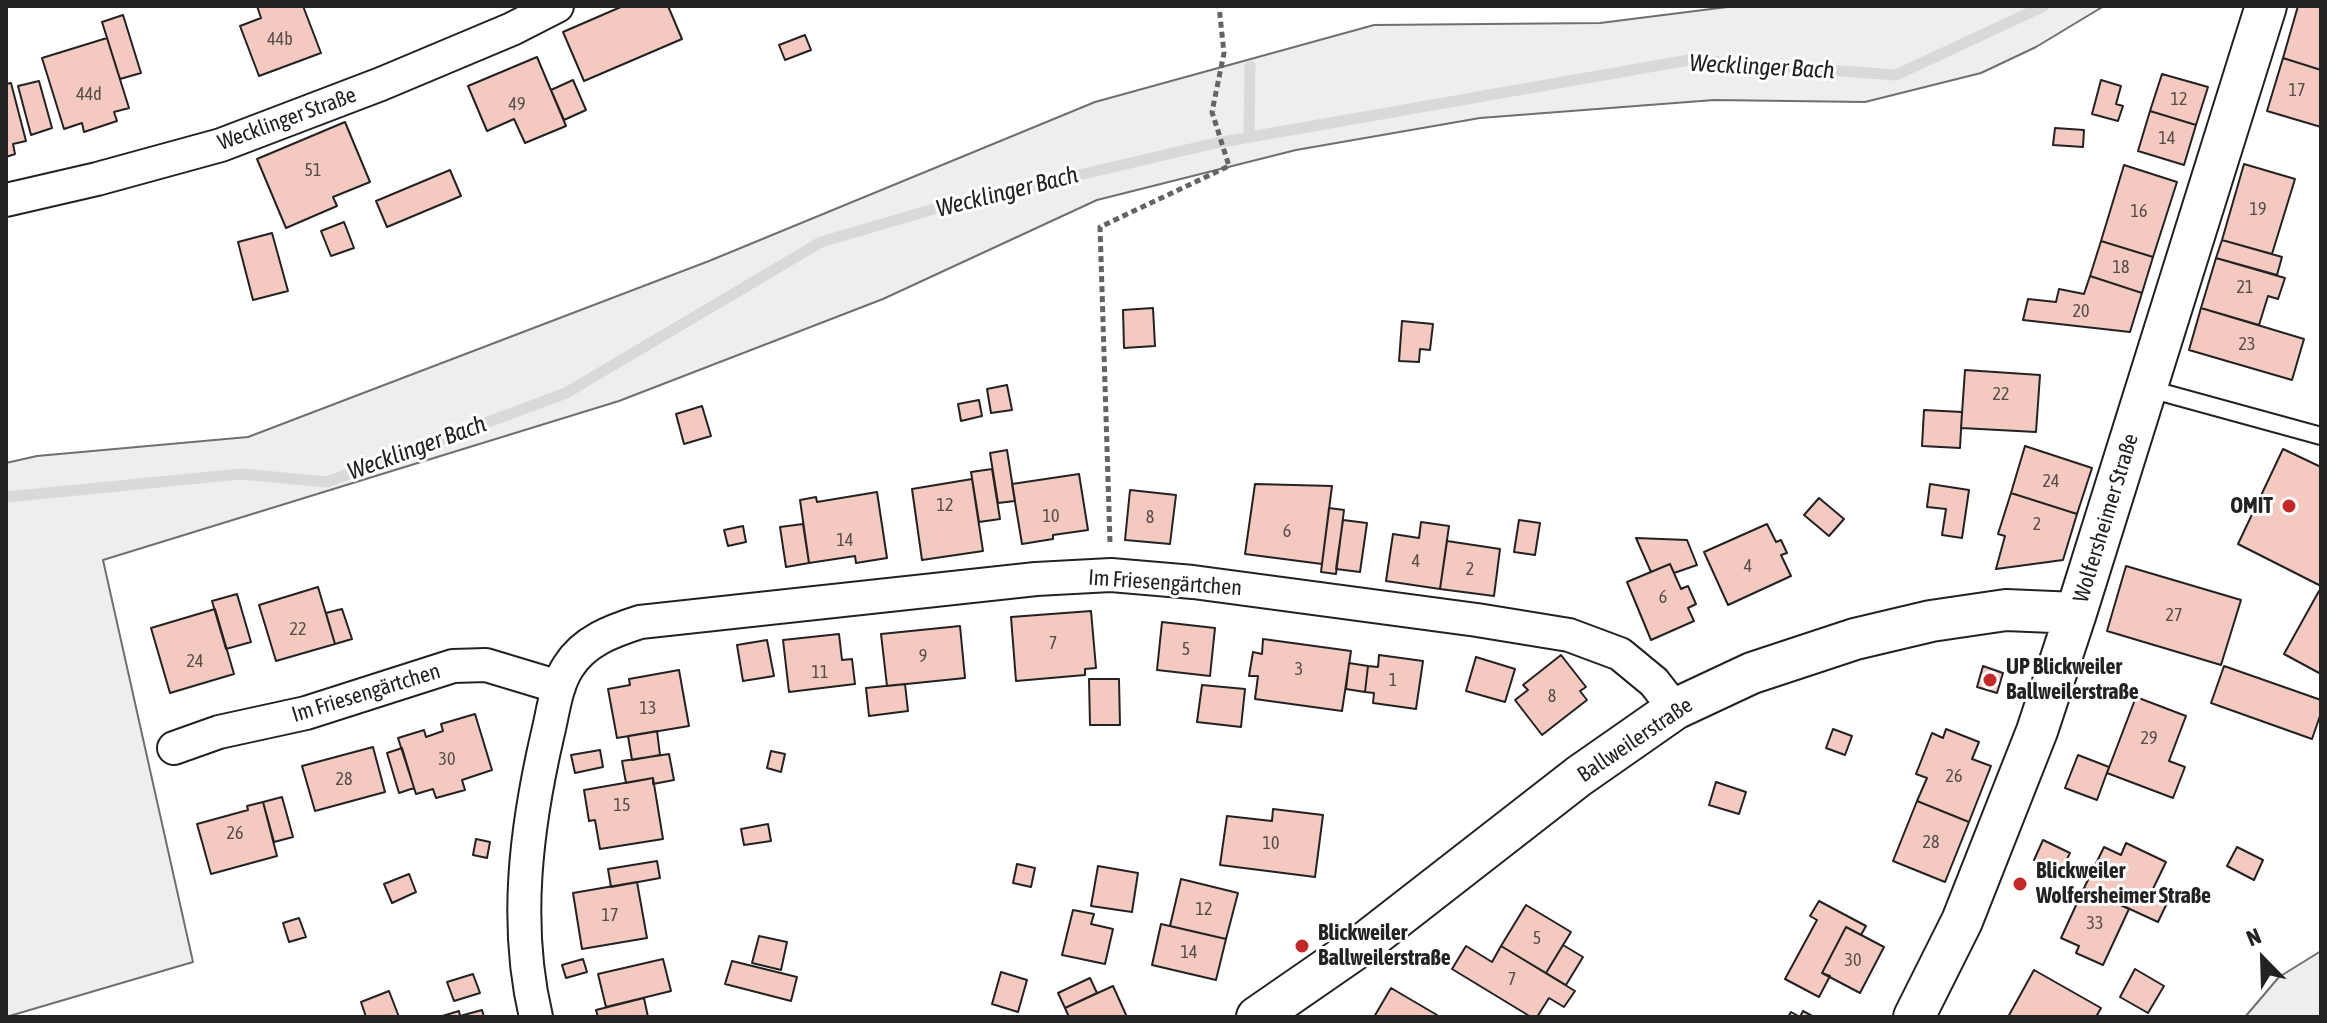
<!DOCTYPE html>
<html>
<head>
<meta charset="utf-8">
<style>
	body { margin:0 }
	#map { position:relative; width:2327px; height:1023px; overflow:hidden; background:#fff; font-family:"Asap Condensed",sans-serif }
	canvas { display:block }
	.frame { position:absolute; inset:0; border:8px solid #222; pointer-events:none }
	.north { position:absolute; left:2223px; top:919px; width:80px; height:80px; -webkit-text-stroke:6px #fff; paint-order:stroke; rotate:337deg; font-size:22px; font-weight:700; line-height:32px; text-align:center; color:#222 }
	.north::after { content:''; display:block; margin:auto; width:28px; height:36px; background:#222; clip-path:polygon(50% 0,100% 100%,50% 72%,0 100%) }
</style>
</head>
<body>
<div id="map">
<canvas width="2327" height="1023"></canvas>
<div class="frame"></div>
<div class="north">N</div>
</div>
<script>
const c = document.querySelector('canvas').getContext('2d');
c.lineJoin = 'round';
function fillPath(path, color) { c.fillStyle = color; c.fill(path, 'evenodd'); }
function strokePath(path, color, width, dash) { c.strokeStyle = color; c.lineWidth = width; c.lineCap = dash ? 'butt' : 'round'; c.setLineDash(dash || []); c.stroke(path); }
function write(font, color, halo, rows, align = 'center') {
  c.font = font + ' "Asap Condensed",sans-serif'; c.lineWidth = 6; c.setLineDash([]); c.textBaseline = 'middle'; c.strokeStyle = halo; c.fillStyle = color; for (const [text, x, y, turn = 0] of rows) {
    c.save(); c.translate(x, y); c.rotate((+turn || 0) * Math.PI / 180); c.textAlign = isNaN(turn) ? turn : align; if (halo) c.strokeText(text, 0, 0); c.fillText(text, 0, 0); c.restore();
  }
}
const green = new Path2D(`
	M1735,6H2104L2036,47L1981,73L1865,102L1714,100L1480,118L1296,150L1097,200L883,299L619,401L103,560L193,962L6,1017V463L37,456L248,437L709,261L1095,102L1374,25L1600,23Z
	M2321,951V1017H2245L2279,977Z`);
fillPath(green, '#eee');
strokePath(green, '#6f6f6f', 2);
strokePath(new Path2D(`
	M1249,137L1250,66
	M6,497L241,474L327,482L566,393L821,242L941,207L1216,143L1689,60L1896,75L2044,6`), '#d9d9d9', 11);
const building = new Path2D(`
	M257,6H303L321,53L259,76L240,26L261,18Z
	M623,6H668L682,39L584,81L563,32Z
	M2298,6H2321V70L2283,58Z
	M123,15L141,73L120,79L102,22Z
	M805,35L811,50L785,60L779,45Z
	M107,38L129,108L114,112L117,121L84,132L82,123L64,129L42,58Z
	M537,57L566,126L525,143L514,119L487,131L468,86Z
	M2283,58L2321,70V127L2267,111Z
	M2162,74L2208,87L2196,125L2150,111Z
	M573,80L586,110L564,120L551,90Z
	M2101,80L2121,86L2116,104L2123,106L2118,121L2092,114Z
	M39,81L52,128L31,135L18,86Z
	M11,83L26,141L13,144L15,154L6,157V84Z
	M2150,111L2196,125L2184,165L2138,151Z
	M345,122L370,182L333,197L337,206L286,228L257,159Z
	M2055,128L2084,130L2083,147L2053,145Z
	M2244,164L2295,179L2272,254L2222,240Z
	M2124,165L2177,182L2153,257L2101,241Z
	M450,170L461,196L387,227L376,201Z
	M344,222L354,248L331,256L321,231Z
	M272,233L288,291L253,300L238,242Z
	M2222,240L2282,257L2277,275L2216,258Z
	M2101,241L2153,257L2142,293L2090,276Z
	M2216,258L2285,278L2278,299L2268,296L2259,325L2201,308Z
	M2090,276L2142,293L2130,332L2023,320L2028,299L2056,302L2059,289L2084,294Z
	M1153,308L1155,346L1124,348L1123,310Z
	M2201,308L2304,339L2292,380L2189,350Z
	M1402,321L1433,324L1430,350L1420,349L1419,362L1399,361Z
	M1965,370L2040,375L2036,432L1961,428Z
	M1007,385L1012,410L991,413L987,389Z
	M979,400L982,416L961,421L958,404Z
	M702,406L711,436L684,444L676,414Z
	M1924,410L1962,412L1960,448L1922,446Z
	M2025,446L2092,468L2077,514L2011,493Z
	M2283,449L2321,467V586L2238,544Z
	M1007,450L1015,501L998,503L990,453Z
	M992,469L1000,519L979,522L971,472Z
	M1079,474L1088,530L1053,535V539L1022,544L1012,484Z
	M972,479L983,551L922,560L912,489Z
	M1255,484L1332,486L1322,564L1245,554Z
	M1930,484L1969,490L1962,538L1942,535L1946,509L1927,507Z
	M1130,490L1176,495L1170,544L1125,540Z
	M877,492L887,558L856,563L855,556L809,563L800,500L816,497L817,502Z
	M2011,493L2077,514L2063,560L1996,569L2005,536L1998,534Z
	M1819,498L1844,519L1829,536L1804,515Z
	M1329,508L1344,510L1336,574L1321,572Z
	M1343,520L1367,523L1360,572L1336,569Z
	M1519,520L1540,523L1535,555L1514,552Z
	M1421,522L1449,526L1440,589L1386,581L1393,534L1419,538Z
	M803,524L809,563L786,567L780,527Z
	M1767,524L1776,542L1781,540L1787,553L1781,555L1791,576L1728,605L1704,552Z
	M743,526L746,542L728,546L724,530Z
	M1636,538L1687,540L1697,565L1674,573L1670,564L1651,572Z
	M1447,541L1500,549L1494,596L1440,589Z
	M1670,564L1681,589L1688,586L1696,604L1688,608L1694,621L1651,640L1627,582Z
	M2126,566L2241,600L2221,665L2107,631Z
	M318,587L335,644L276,661L259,605Z
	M2319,591L2321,592V674L2284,654Z
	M237,594L251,642L226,649L212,601Z
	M215,609L234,674L170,693L151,628Z
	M342,609L352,639L335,644L326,613Z
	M1091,611L1096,668L1085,669V675L1016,681L1011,617Z
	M1162,622L1215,628L1210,676L1157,670Z
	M960,626L965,678L887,686L881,634Z
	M839,634L842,660L852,659L855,684L789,692L783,640Z
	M1263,639L1351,651L1342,711L1255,699L1258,676H1249L1253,652L1262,654Z
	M767,640L774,676L743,681L737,645Z
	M1379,655L1423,661L1416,709L1373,703L1374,693L1365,692L1368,666L1378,667Z
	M1561,655L1586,687L1580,691L1587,700L1542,735L1515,700L1528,690L1523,685Z
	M1476,657L1515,669L1505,702L1466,691Z
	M1349,663L1368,666L1365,692L1346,689Z
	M1983,666L2003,673L1997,693L1977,687Z
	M2224,666L2321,700V713L2312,739L2211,703Z
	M679,670L689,726L617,738L608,689L630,685L629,679Z
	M1089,679H1119L1120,725H1090Z
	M905,684L908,711L869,716L866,688Z
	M1202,685L1245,689L1241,727L1197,722Z
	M2136,697L2186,716L2169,761L2185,767L2173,798L2107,773Z
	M475,714L492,770L462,780L465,790L436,798L433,789L416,794L398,738L424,730L426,737L443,731L441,724Z
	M1833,729L1852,736L1845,755L1826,748Z
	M1946,729L1979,742L1972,759L1991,766L1969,822L1917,801L1927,778L1916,774L1932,733L1943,738Z
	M657,731L660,755L632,760L628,736Z
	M373,747L385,792L315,811L302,766Z
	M402,748L414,788L399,793L387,753Z
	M600,750L603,767L575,773L571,755Z
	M771,751L785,754L781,772L767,768Z
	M669,754L674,780L653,784V778L626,783L622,761Z
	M2078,755L2109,767L2097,800L2065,788Z
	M653,778L663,839L600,849L595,820L589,821L584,790Z
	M1716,782L1746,792L1739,814L1709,805Z
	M282,797L293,837L274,842L263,802Z
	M1917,801L1969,822L1945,882L1893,861Z
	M263,802L277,856L211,874L197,824L248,810L247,806Z
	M1273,809L1323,815L1315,877L1220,865L1227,816L1272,821Z
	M768,824L771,841L744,845L741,829Z
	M476,839L490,842L487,858L473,855Z
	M2043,840L2070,853L2060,873L2034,860Z
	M2126,843L2166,862L2151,893L2168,901L2158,922L2084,888L2104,847L2121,855Z
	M2237,847L2263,860L2254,880L2227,866Z
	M657,861L660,878L611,887L608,869Z
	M1017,864L1035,868L1031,887L1013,883Z
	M1098,866L1138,873L1132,912L1091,906Z
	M409,874L416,892L392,903L384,884Z
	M1181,879L1238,893L1226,939L1170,926Z
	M637,882L647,938L582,949L573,893Z
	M2084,888L2129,909L2103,965L2076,953L2079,946L2061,938Z
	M1819,901L1866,926L1861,935L1846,927L1822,973L1830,976L1819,997L1785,979L1817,920L1810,916Z
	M1526,905L1571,932L1546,973L1501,946Z
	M1073,910L1094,914L1091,924L1113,929L1105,964L1062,955Z
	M299,918L306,937L289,942L283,923Z
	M1161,924L1226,939L1216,980L1152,965Z
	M1846,927L1884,947L1860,993L1822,973Z
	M759,936L787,942L781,970L752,963Z
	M1563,945L1583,957L1566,985L1546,973Z
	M1466,946L1492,962L1501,946L1575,991L1564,1007L1549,998L1537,1017H1531L1452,969Z
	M583,959L587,972L566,978L562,965Z
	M663,959L671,991L606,1007L598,974Z
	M732,961L797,977L791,1001L725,984Z
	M2135,969L2164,986L2148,1013L2120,997Z
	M2034,970L2101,1008L2096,1017H2008Z
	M1001,972L1027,980L1018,1012L992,1004Z
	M473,974L480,993L454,1001L447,982Z
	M1090,978L1097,993L1065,1008L1058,993Z
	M1113,986L1127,1017H1069L1065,1008Z
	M1391,988L1437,1015L1436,1017H1374Z
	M389,991L399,1017H366L361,1002Z
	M644,998L648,1017H598L596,1010Z
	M482,1010L484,1017H439L459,1011L460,1016Z
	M1803,1011L1814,1017H1788L1791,1012L1800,1017Z`);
fillPath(building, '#f3c9c0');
strokePath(building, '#222', 2);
const service = new Path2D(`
	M2146,388L2321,436`);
const minor = new Path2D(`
	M6,200L97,179L221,145L381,84L512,29L557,6
	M174,748L219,732L306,713L453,666L486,665L559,687
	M536,1017C514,924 526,829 547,737C553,714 555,687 568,667C584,641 612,631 640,622L1036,579L1111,575L1193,582L1477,620L1569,635L1620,654L1654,682L1675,709`);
const tertiary = new Path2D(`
	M1257,1017L1367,941L1579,776L1675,709L1752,673L1855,639L1931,621L2006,610L2076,613
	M1914,1017L1962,921L2037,731L2076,613L2266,6`);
strokePath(service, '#222', 20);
strokePath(minor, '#222', 36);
strokePath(tertiary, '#222', 44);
strokePath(new Path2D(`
	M1110,542L1100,227L1229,166L1212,112L1224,53L1219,6`), '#646464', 5, [6, 4]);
strokePath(service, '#fff', 16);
strokePath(minor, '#fff', 32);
strokePath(tertiary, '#fff', 40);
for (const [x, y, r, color] of [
	[2289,506,8,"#c62828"],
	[1990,680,8,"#c62828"],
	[2020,884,8,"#c62828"],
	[1302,946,8,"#c62828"]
]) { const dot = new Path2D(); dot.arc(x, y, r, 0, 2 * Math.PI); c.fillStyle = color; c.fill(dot); strokePath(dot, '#fff', 3); }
write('18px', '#564c4a', null, [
	["44b",280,39],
	["17",2297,90],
	["44d",89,94],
	["12",2179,99],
	["49",517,104],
	["14",2167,138],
	["51",313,170],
	["19",2258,209],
	["16",2139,211],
	["18",2121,267],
	["21",2245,287],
	["20",2081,311],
	["23",2247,344],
	["22",2001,394],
	["24",2051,481],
	["12",945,505],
	["10",1051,516],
	["8",1150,517],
	["2",2037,524],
	["6",1287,531],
	["14",845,540],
	["4",1416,561],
	["4",1748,566],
	["2",1470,569],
	["6",1663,597],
	["27",2174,615],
	["22",298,629],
	["7",1053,643],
	["5",1186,649],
	["9",923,656],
	["24",195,661],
	["3",1299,669],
	["11",820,672],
	["1",1393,680],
	["8",1552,696],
	["13",648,708],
	["29",2149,738],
	["30",447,759],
	["26",1954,776],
	["28",344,779],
	["15",622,805],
	["26",235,833],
	["28",1931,842],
	["10",1271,843],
	["12",1204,909],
	["17",610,915],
	["33",2095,923],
	["5",1537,938],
	["14",1189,952],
	["30",1853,960],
	["7",1512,979]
]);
write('22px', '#222', '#fff', [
	["Wecklinger Straße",287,119,-20],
	["Wolfersheimer Straße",2106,518,-73],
	["Im Friesengärtchen",1165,583,4],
	["Im Friesengärtchen",366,693,-17],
	["Ballweilerstraße",1635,740,-34]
]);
write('bold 22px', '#222', '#fff', [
	["OMIT",2273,506,"right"],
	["UP Blickweiler",2006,667],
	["Ballweilerstraße",2006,692],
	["Blickweiler",2036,871],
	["Wolfersheimer Straße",2036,896],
	["Blickweiler",1318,933],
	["Ballweilerstraße",1318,958]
], 'left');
write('italic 24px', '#222', '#fff', [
	["Wecklinger Bach",1762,67,3],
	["Wecklinger Bach",1007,192,-14],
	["Wecklinger Bach",417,448,-20]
]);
</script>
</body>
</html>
